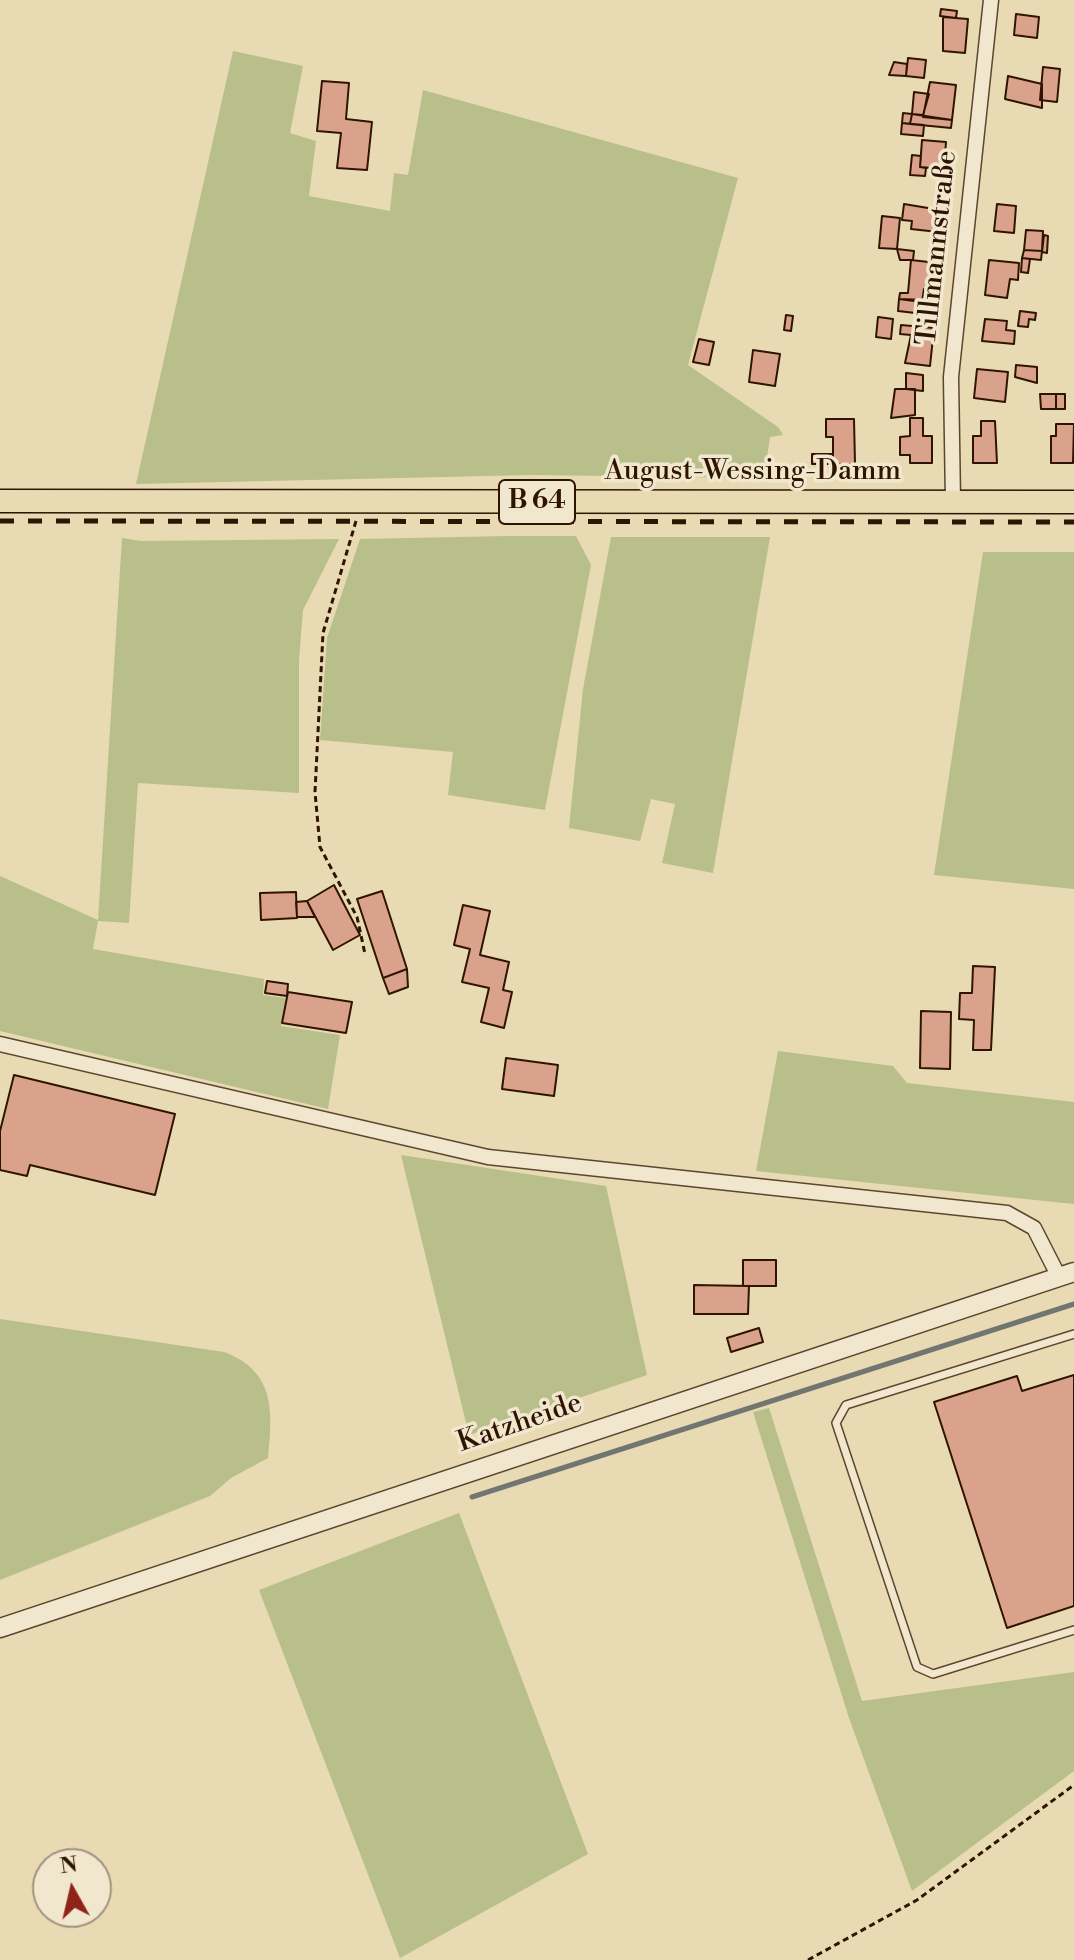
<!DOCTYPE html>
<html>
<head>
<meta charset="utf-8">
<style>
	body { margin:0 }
	#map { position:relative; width:1074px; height:1960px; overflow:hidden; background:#e8dab3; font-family:"Libre Bodoni",serif }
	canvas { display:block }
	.north { position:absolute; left:32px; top:1848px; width:80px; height:80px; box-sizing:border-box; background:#f0e7ce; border:2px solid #a3937c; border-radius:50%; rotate:352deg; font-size:22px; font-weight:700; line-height:32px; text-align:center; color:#2f1402 }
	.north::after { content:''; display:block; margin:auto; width:28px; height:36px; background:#8f2418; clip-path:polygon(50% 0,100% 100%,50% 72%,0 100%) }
</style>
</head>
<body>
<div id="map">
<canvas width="1074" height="1960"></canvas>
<div class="north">N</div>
</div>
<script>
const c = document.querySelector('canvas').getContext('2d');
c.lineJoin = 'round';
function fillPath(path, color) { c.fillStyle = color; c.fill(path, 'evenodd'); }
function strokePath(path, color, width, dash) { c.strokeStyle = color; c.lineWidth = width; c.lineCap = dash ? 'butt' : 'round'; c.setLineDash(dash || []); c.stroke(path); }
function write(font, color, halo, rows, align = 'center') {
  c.font = font + ' "Libre Bodoni",serif'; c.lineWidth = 7; c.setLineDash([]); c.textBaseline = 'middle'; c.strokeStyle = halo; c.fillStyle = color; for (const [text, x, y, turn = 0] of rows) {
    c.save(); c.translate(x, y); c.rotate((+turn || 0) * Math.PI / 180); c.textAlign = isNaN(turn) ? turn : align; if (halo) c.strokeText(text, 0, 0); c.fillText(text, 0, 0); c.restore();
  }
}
fillPath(new Path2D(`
	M233,51L303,66L290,133L316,141L309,196L390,211L394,173L408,175L423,90L738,178L688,365L778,427L783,435L770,437L764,478L531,475L136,484Z
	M508,536H576L591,565L545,810L448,795L453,752L320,740L327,638L360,539Z
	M611,537H770L713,873L662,863L675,804L651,799L640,841L569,828L583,689Z
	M122,538L141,541L339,539L303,610L299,660V793L138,783L129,923L98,921L93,949L264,979L263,995L286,998L281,1026L340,1035L328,1109L0,1031V876L98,920Z
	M983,552H1074V889L934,875Z
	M778,1051L893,1066L907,1083L1074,1102V1204L756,1171Z
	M401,1155L606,1186L647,1375L469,1435Z
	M0,1319L224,1352C275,1371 273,1411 268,1458L231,1478L210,1496L0,1580Z
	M769,1408L862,1701L1074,1672V1771L912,1891L849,1718L753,1412Z
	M459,1513L588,1854L400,1958L259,1590Z`), '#b8bf8b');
strokePath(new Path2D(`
	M472,1497L1074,1304`), '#727670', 5);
const building = new Path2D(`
	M941,9L957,11L956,18L940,16Z
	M1016,14L1039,17L1037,38L1014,35Z
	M943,17L968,19L965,53L943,51Z
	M908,58L926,60L924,78L906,76Z
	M894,62L907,64L906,76L889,75Z
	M1043,67L1060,69L1057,102L1040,100Z
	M1008,76L1042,84V108L1005,99Z
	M322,81L349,83L346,119L372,122L367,170L337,168L341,133L317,131Z
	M930,82L956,85L952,120L923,117Z
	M914,92L929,94L923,115L912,114Z
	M903,113L912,114L910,124L902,123Z
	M912,114L952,120L951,128L910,124Z
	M902,123L924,125L923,136L901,134Z
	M922,140L946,142L944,169L920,167Z
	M912,155L921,156L920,167L926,168L925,176L910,175Z
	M904,204L940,210L938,232L911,229L912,221L902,220Z
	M997,204L1016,206L1014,233L994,231Z
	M882,216L900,218L897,249L879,248Z
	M1026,230L1043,231L1042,251L1024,250Z
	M1044,235L1048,236L1047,253L1042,252Z
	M897,249L914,251L913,260H900Z
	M1024,250L1042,251L1041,260L1022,258Z
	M1022,258L1030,259L1028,273L1021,272Z
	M911,260L938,263L935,290L924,289L922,302L899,299L900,293H908Z
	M989,260L1019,263L1018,280L1010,279L1007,298L985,295Z
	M899,299L925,300L924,314L898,311Z
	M1020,311L1036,313L1035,320L1029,319L1028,327L1018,326Z
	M786,315L793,316L791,331L784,330Z
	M878,317L893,319L891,339L876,337Z
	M985,319L1007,321L1006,330L1015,331L1014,344L982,341Z
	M901,325L934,328L930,366L905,363L911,335L900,334Z
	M699,339L714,342L709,365L693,362Z
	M753,350L780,354L775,386L749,382Z
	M1016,365L1037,367V383L1015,377Z
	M977,369L1008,372L1005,402L974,398Z
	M906,373L923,375V391L906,389Z
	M895,389H915V415L891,418Z
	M1040,394H1056V409H1041Z
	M1056,394H1065V409H1056Z
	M910,418H923V436H932V463H910V455H900V437L910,436Z
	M826,419H854L855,464H833V437H826Z
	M981,421H995L997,463H973V436H981Z
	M1056,424H1074L1073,463H1051V436H1056Z
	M812,454H833V464H812Z
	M334,885L360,935L333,950L307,901Z
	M382,891L407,969L383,978L357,899Z
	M296,892L297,918L261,920L260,893Z
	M307,901L315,917H297L296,902Z
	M463,905L490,911L480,955L509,962L503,990L512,992L504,1028L481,1022L489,988L462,982L470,949L454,945Z
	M973,966L995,967L991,1050H973L974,1020L959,1019L960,993H972Z
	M407,969L408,987L389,994L383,978Z
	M267,981L288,984L287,996L265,993Z
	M288,992L352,1002L346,1033L282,1023Z
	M921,1011L951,1012L950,1069L920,1068Z
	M506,1058L558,1065L554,1096L502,1089Z
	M14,1075L175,1114L155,1195L30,1165L27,1176L0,1170V1131Z
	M743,1260H776V1286H743Z
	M694,1285L749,1286L748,1314H694Z
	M759,1328L763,1342L731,1352L727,1338Z
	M1074,1375V1606L1007,1628L934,1402L1017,1376L1022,1391Z`);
fillPath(building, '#daa28b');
strokePath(building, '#2f1402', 2);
const service = new Path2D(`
	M1074,1334L846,1405L836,1423L917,1667L933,1674L1074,1630`);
const minor = new Path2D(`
	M953,502L951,377L991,0
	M0,1044L488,1157L1007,1213L1034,1228L1059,1277`);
const tertiary = new Path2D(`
	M0,1628L1074,1272`);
const primary = new Path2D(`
	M0,501L1074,502`);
strokePath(service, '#5d462e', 10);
strokePath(minor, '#5d462e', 17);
strokePath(tertiary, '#5d462e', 21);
strokePath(primary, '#2f1402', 25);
strokePath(new Path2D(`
	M356,521L323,633L315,792L320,847L357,917L365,954
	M808,1960L917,1900L1074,1785`), '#2f1402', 3, [6, 4]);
strokePath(service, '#f0e7ce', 7);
strokePath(minor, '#f0e7ce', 14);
strokePath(tertiary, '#f0e7ce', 18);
strokePath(primary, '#e8dab3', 22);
strokePath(new Path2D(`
	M0,521L1074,522`), '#2f1402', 5, [14, 14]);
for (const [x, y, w] of [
	[537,502,76]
]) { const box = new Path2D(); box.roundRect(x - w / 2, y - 22, w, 44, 6); c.fillStyle = '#f0e7ce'; c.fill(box); strokePath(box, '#2f1402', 2); }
write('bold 26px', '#2f1402', null, [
	["B 64",537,502]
]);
write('28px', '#2f1402', '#f0e7ce', [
	["Tillmannstraße",938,248,-84],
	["August-Wessing-Damm",753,472],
	["Katzheide",520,1424,-19]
]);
</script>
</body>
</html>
